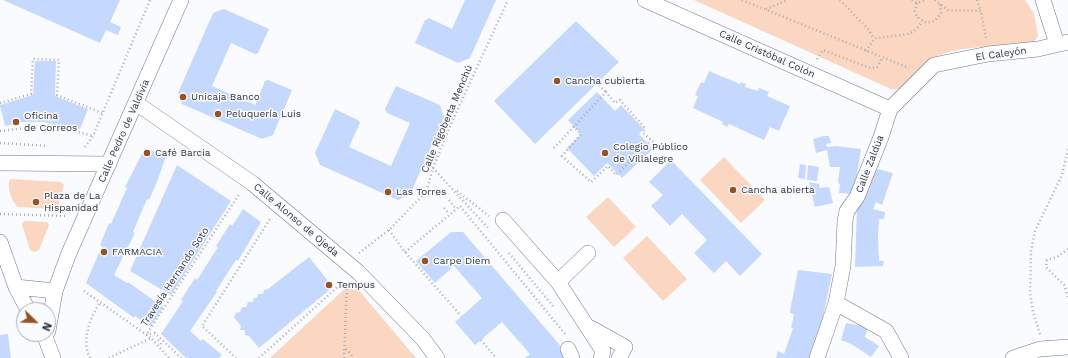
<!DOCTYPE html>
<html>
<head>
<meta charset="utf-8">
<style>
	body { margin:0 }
	#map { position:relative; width:1068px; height:358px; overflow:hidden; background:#f9fbff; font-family:"Work Sans",sans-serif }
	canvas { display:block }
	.north { position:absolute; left:16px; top:302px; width:40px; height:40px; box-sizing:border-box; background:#f9fbff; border:1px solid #a8abb0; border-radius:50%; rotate:113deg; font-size:11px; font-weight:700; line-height:16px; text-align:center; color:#2f323a }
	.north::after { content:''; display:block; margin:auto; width:14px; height:18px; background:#955222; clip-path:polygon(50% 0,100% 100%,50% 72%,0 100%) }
</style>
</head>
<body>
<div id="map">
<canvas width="1068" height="358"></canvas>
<div class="north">N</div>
</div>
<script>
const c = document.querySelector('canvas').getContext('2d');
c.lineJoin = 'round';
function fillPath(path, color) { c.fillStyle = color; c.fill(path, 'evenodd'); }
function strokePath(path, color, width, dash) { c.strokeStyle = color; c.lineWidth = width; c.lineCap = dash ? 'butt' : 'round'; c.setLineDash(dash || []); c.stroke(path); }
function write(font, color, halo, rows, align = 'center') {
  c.font = font + ' "Work Sans",sans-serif'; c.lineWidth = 3; c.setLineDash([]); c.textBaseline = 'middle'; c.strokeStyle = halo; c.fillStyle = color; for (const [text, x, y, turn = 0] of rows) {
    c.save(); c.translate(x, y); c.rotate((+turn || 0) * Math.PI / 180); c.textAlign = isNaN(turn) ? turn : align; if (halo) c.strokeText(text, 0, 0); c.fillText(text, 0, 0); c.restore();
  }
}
fillPath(new Path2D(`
	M694,0H1025L1034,13L1038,36L1032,44C1007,46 958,46 938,56C924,62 913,78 902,89H891Z
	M724,157L765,200L741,223L700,180Z
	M10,179L61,182L64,185L59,204L54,209L18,207C12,202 6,186 10,179Z
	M608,197L636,227L614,247L586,217Z
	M25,221L47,222L49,225L39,250L34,252L30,250L22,224Z
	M647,236L687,279L663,301L623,258Z
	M352,282L416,358H270Z`), '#fbd6c1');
fillPath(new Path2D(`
	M3,0H120L110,22L121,27L118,35L106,30L100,43Z
	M465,0H496L470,58L458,63L415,43L425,20L429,18L452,29Z
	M224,9L269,29L258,53L255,54L231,43L212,86L255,105L265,81L268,80L292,90L273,135L262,139L182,104L178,93L213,13Z
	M576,21L619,62L535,144L494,101Z
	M35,61H56L55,96L88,109L80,129L43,122H24L5,126L0,105L33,95Z
	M709,71L740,84L741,82L746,84L745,87L748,88L758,91L759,88L769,92L767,96L790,106L779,131L770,127L764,140L729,124L727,127L722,124L723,122L693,108L698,96L695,95L701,82L704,83Z
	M396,86L440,105L444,117L410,195L398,200L320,165L315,153L335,109L358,120L360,123L349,147L391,166L410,123L387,113L385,109Z
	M597,92L615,111L621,105L644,129L639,134L653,149L622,178L607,163L594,176L567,148L581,134L568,120Z
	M824,136H829L831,143L826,144L827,147L835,146L861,149L854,194L839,193L840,184L838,183L840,167H830L827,150L816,153L813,139Z
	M145,148L166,156L157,182L149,200L147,199L133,232L135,233L114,275L127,283L128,282L163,307L151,326L135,316L134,318L86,283L102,246L100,245L109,223L111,224L127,188L125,187Z
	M671,160L762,254L740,276L726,261L714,273L694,253L707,240L682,214L670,226L651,206L663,195L649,182Z
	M800,164L806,165L805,179L798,178Z
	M177,165L231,201L171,295L130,271Z
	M808,165L819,167L817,181L807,180Z
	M873,168L893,173L882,205L876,202L873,209L885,212L884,219H879L878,237L879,261H884L883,266L855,267L857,208Z
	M809,182L819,184L820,188L829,187L833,203L815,207Z
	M243,209L261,222L238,261L236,260L216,291L217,292L190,331L201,341L203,339L222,355L219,358H186L161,334L183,301L181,300L195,278L197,280L218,247L216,246L230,224L232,226Z
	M451,232H463L564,350V358H525L530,354L502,322L475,345L455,322L482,298L454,266L435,283L416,261Z
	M309,257L333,287L259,348L249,336L245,335V330H240L241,326L234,317L236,313L240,312L242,307H246L248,302H253L254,298H257L258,294H263L264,290L268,289Z
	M798,270L832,274L823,317L809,358H776L778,351L784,354L793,328H791L794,314L790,313V311Z
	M846,323L868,327L865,337L879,346L871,357L853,345L841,340Z
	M8,334L11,358H0V335Z`), '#c5d9fe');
const minor = new Path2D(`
	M645,0L890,109
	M1043,0L1057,44
	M136,103L252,183L358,272L423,339L437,358
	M0,163L109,164
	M503,220L558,282L603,351L601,358
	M0,242L16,287L28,310
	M558,282L588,253
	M16,287L55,291
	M836,303L886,331L901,358
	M591,328L625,347L619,358
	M48,331L55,291L69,253L181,0
	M44,334L53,358
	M568,349L572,358
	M817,358L836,303L843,266L845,221L847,211L857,197L881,137L890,109L934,65L988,54L1038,49L1068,42
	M1013,358L1040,349L1068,347`);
strokePath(minor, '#6f7889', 16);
strokePath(new Path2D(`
	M742,0L909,68
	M840,0L868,29L874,39
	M912,0L917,3L925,0
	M935,0L948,10L981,11L986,39
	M977,0L981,11
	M917,3L915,11L917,17L927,23L934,21L941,14L940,4
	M766,9L788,0
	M866,51L874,39C884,36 909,36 914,31C917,29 920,24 922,21
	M817,59L823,50L870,68L877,67L883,57
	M599,85L606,92
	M0,103L31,94L33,59L59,60L57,95L102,113
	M573,126L581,134L562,156L591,182L608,166L616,175L651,140
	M0,131L51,125L93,136
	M0,143L48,146
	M85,147L93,136L150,0
	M554,148L606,92L615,103L620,100L645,128L643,133L657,145
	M433,168L488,228
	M457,191L489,216
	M449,200L456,209
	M444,208L449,214
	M0,214L67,216
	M389,230L405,252L461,316
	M1068,249L1057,257L1047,260L1046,267L1064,285L1068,297
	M405,252L460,206L565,334
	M359,253L389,230L426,192L433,168L451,124L508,0
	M509,253L553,306
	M84,291L151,338
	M1040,334L1033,312L1030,293L1031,251L1035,231L1062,175L1068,149
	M158,340L161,344
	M481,340L496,358
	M346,349L354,358
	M90,358C81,341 90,317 100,303
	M109,358L151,338L169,358
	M181,358L155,333L146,335L240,193
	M236,358L202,326L270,219
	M259,358L344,281
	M344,358L347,285`), '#aaacb2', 2.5, [1, 3]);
strokePath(minor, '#fff', 15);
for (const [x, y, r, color] of [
	[557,81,4,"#955222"],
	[183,97,4,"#955222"],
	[218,114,4,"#955222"],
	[16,122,4,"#955222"],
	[147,153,4,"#955222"],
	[605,153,4,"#955222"],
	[733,190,4,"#955222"],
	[388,192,4,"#955222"],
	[36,202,4,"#955222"],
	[104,252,4,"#955222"],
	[425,261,4,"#955222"],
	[329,285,4,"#955222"]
]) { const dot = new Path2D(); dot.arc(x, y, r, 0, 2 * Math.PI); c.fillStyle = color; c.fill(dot); strokePath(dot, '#f9fbff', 1.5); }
write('10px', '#2f323a', '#f9fbff', [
	["Calle Cristóbal Colón",767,54,24],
	["El Caleyón",1001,54,-8],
	["Calle Rigoberta Menchú",447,119,-67],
	["Calle Pedro de Valdivia",124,131,-66],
	["Calle Zaldúa",870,164,-69],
	["Calle Alonso de Ojeda",296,220,40],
	["Travesía Hernando Soto",175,277,-57]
]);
write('10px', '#2f323a', '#f9fbff', [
	["Cancha cubierta",565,81],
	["Unicaja Banco",191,97],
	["Peluquería Luis",226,114],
	["Oficina",24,116],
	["de Correos",24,128],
	["Colegio Público",613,147],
	["de Villalegre",613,159],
	["Café Barcia",155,153],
	["Cancha abierta",741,190],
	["Las Torres",396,192],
	["Plaza de La",44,196],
	["Hispanidad",44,208],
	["FARMACIA",112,252],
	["Carpe Diem",433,261],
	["Tempus",337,285]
], 'left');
</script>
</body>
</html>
